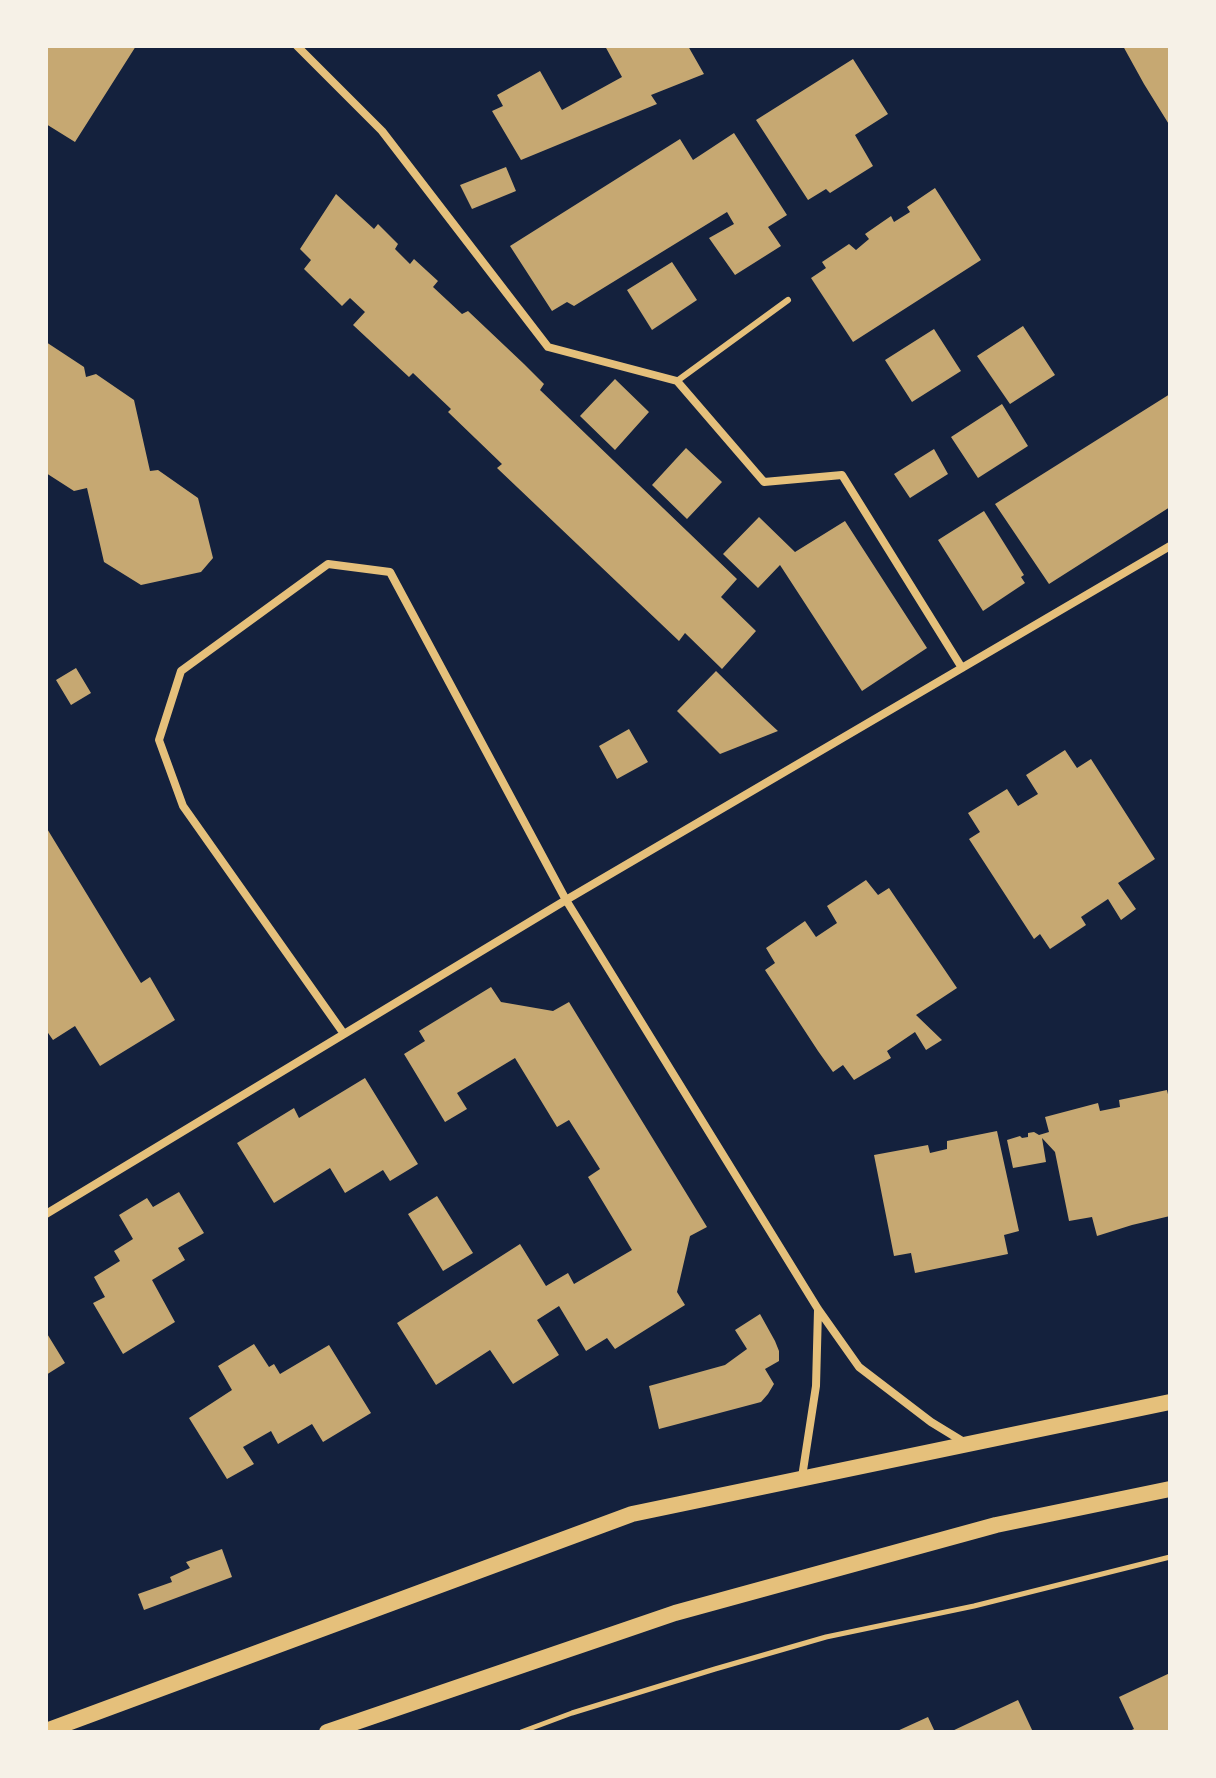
<!DOCTYPE html>
<html>
<head>
<meta charset="utf-8">
<style>
	body { margin:0 }
	#map { position:relative; width:1216px; height:1778px; overflow:hidden; background:#14213d; font-family:Ubuntu,sans-serif }
	canvas { display:block }
	.frame { position:absolute; inset:0; border:48px solid #f6f1e7; pointer-events:none }
</style>
</head>
<body>
<div id="map">
<canvas width="1216" height="1778"></canvas>
<div class="frame"></div>
</div>
<script>
const c = document.querySelector('canvas').getContext('2d');
c.lineJoin = 'round';
function fillPath(path, color) { c.fillStyle = color; c.fill(path, 'evenodd'); }
function strokePath(path, color, width, dash) { c.strokeStyle = color; c.lineWidth = width; c.lineCap = dash ? 'butt' : 'round'; c.setLineDash(dash || []); c.stroke(path); }
fillPath(new Path2D(`
	M46,46H136L75,142L46,124Z
	M605,46H688L704,74L651,95L657,104L521,160L492,111L503,106L497,95L540,71L562,110L622,77Z
	M1123,46H1170V126L1144,84Z
	M853,59L888,114L855,135L873,166L830,193L826,189L808,200L756,120Z
	M734,133L787,215L768,227L781,246L735,275L709,238L734,224L727,212L574,306L567,302L552,311L510,246L680,139L693,160Z
	M506,167L516,191L472,209L460,185Z
	M935,188L981,260L853,342L811,278L826,268L822,262L849,244L856,250L869,239L865,234L891,216L894,222L910,212L907,207Z
	M336,194L374,229L378,224L398,244L395,249L410,264L414,259L438,281L433,287L462,314L468,311L524,364L544,384L540,390L737,579L721,597L756,631L722,669L685,633L679,641L497,468L502,464L448,412L451,409L413,373L409,377L353,325L365,312L350,298L342,306L304,269L311,260L300,249Z
	M672,262L697,300L652,330L627,290Z
	M1023,326L1055,375L1010,404L977,356Z
	M934,329L961,371L912,402L885,360Z
	M46,342L84,367L86,377L96,374L134,400L150,471L158,470L198,498L213,558L201,572L141,585L104,562L87,488L74,491L46,473Z
	M615,379L649,412L615,450L580,416Z
	M1170,394V507L1049,584L995,504Z
	M1002,404L1028,446L978,478L951,437Z
	M686,448L722,482L687,519L652,485Z
	M934,449L948,474L910,498L894,474Z
	M984,511L1024,575L1021,577L1025,583L983,611L938,540Z
	M759,517L795,552L845,521L927,648L862,691L780,565L758,588L723,554Z
	M76,668L91,693L71,705L56,680Z
	M716,671L765,719L778,731L720,754L677,711Z
	M629,729L648,762L617,779L599,746Z
	M1065,750L1077,768L1091,759L1155,859L1118,883L1136,909L1121,920L1108,899L1081,917L1086,925L1050,949L1040,934L1034,939L969,839L980,832L968,813L1007,789L1018,806L1038,794L1026,775Z
	M46,827L141,983L150,977L175,1020L100,1066L75,1026L53,1040L46,1030Z
	M866,880L878,895L889,888L957,988L916,1015L942,1040L926,1050L915,1032L887,1051L891,1058L854,1080L843,1065L833,1072L818,1051L765,970L775,963L766,948L805,921L816,937L837,923L827,906Z
	M491,987L501,1002L553,1011L569,1002L707,1227L690,1236L677,1292L685,1305L615,1349L607,1338L586,1351L559,1306L537,1320L559,1355L513,1384L490,1350L436,1385L397,1323L520,1244L546,1286L568,1273L574,1284L632,1250L588,1177L600,1169L569,1120L557,1127L515,1058L457,1093L467,1109L445,1122L404,1054L425,1041L419,1031Z
	M365,1078L418,1164L390,1181L383,1170L345,1193L330,1168L274,1203L237,1143L294,1108L299,1118Z
	M1167,1090L1170,1103V1216L1132,1225L1097,1236L1092,1217L1069,1221L1055,1152L1042,1138L1046,1162L1013,1168L1007,1140L1020,1136L1022,1138L1028,1137V1133L1034,1132L1039,1135L1049,1132L1045,1117L1098,1103L1100,1111L1120,1107L1119,1100Z
	M997,1131L1019,1231L1004,1235L1008,1254L915,1273L911,1253L894,1256L874,1155L928,1145L930,1153L947,1149V1141Z
	M179,1192L204,1233L178,1248L185,1260L152,1280L175,1322L123,1354L93,1303L105,1297L94,1277L120,1261L114,1251L133,1239L119,1215L147,1198L153,1207Z
	M437,1196L473,1253L443,1271L408,1214Z
	M760,1314L775,1341L779,1351V1361L765,1369L774,1384L768,1394L761,1402L659,1429L649,1386L725,1365L747,1349L735,1330Z
	M46,1332L65,1363L46,1375Z
	M254,1344L269,1367L274,1364L280,1374L329,1345L371,1413L323,1442L312,1424L278,1444L271,1431L243,1447L254,1464L227,1479L189,1418L232,1390L218,1366Z
	M222,1549L232,1577L144,1610L138,1594L172,1582L170,1577L190,1568L186,1562Z
	M1170,1673V1732H1127L1134,1729L1119,1697Z
	M1018,1700L1033,1732H950Z
	M928,1717L935,1732H895Z`), '#c6a872');
strokePath(new Path2D(`
	M521,1732L572,1713L715,1669L826,1637L974,1606L1170,1557`), '#e5c07b', 5);
strokePath(new Path2D(`
	M677,381L788,300`), '#e5c07b', 6);
strokePath(new Path2D(`
	M297,46L382,131L548,347L677,381L764,482L842,475L962,668
	M344,1034L183,806L159,740L181,671L328,564L390,572L566,900L1170,546
	M46,1214L566,900L818,1309L859,1367L931,1422L967,1444
	M802,1477L816,1386L818,1310`), '#e5c07b', 8);
strokePath(new Path2D(`
	M46,1731L632,1514L1170,1402
	M327,1732L675,1613L996,1525L1170,1489`), '#e5c07b', 16);
</script>
</body>
</html>
